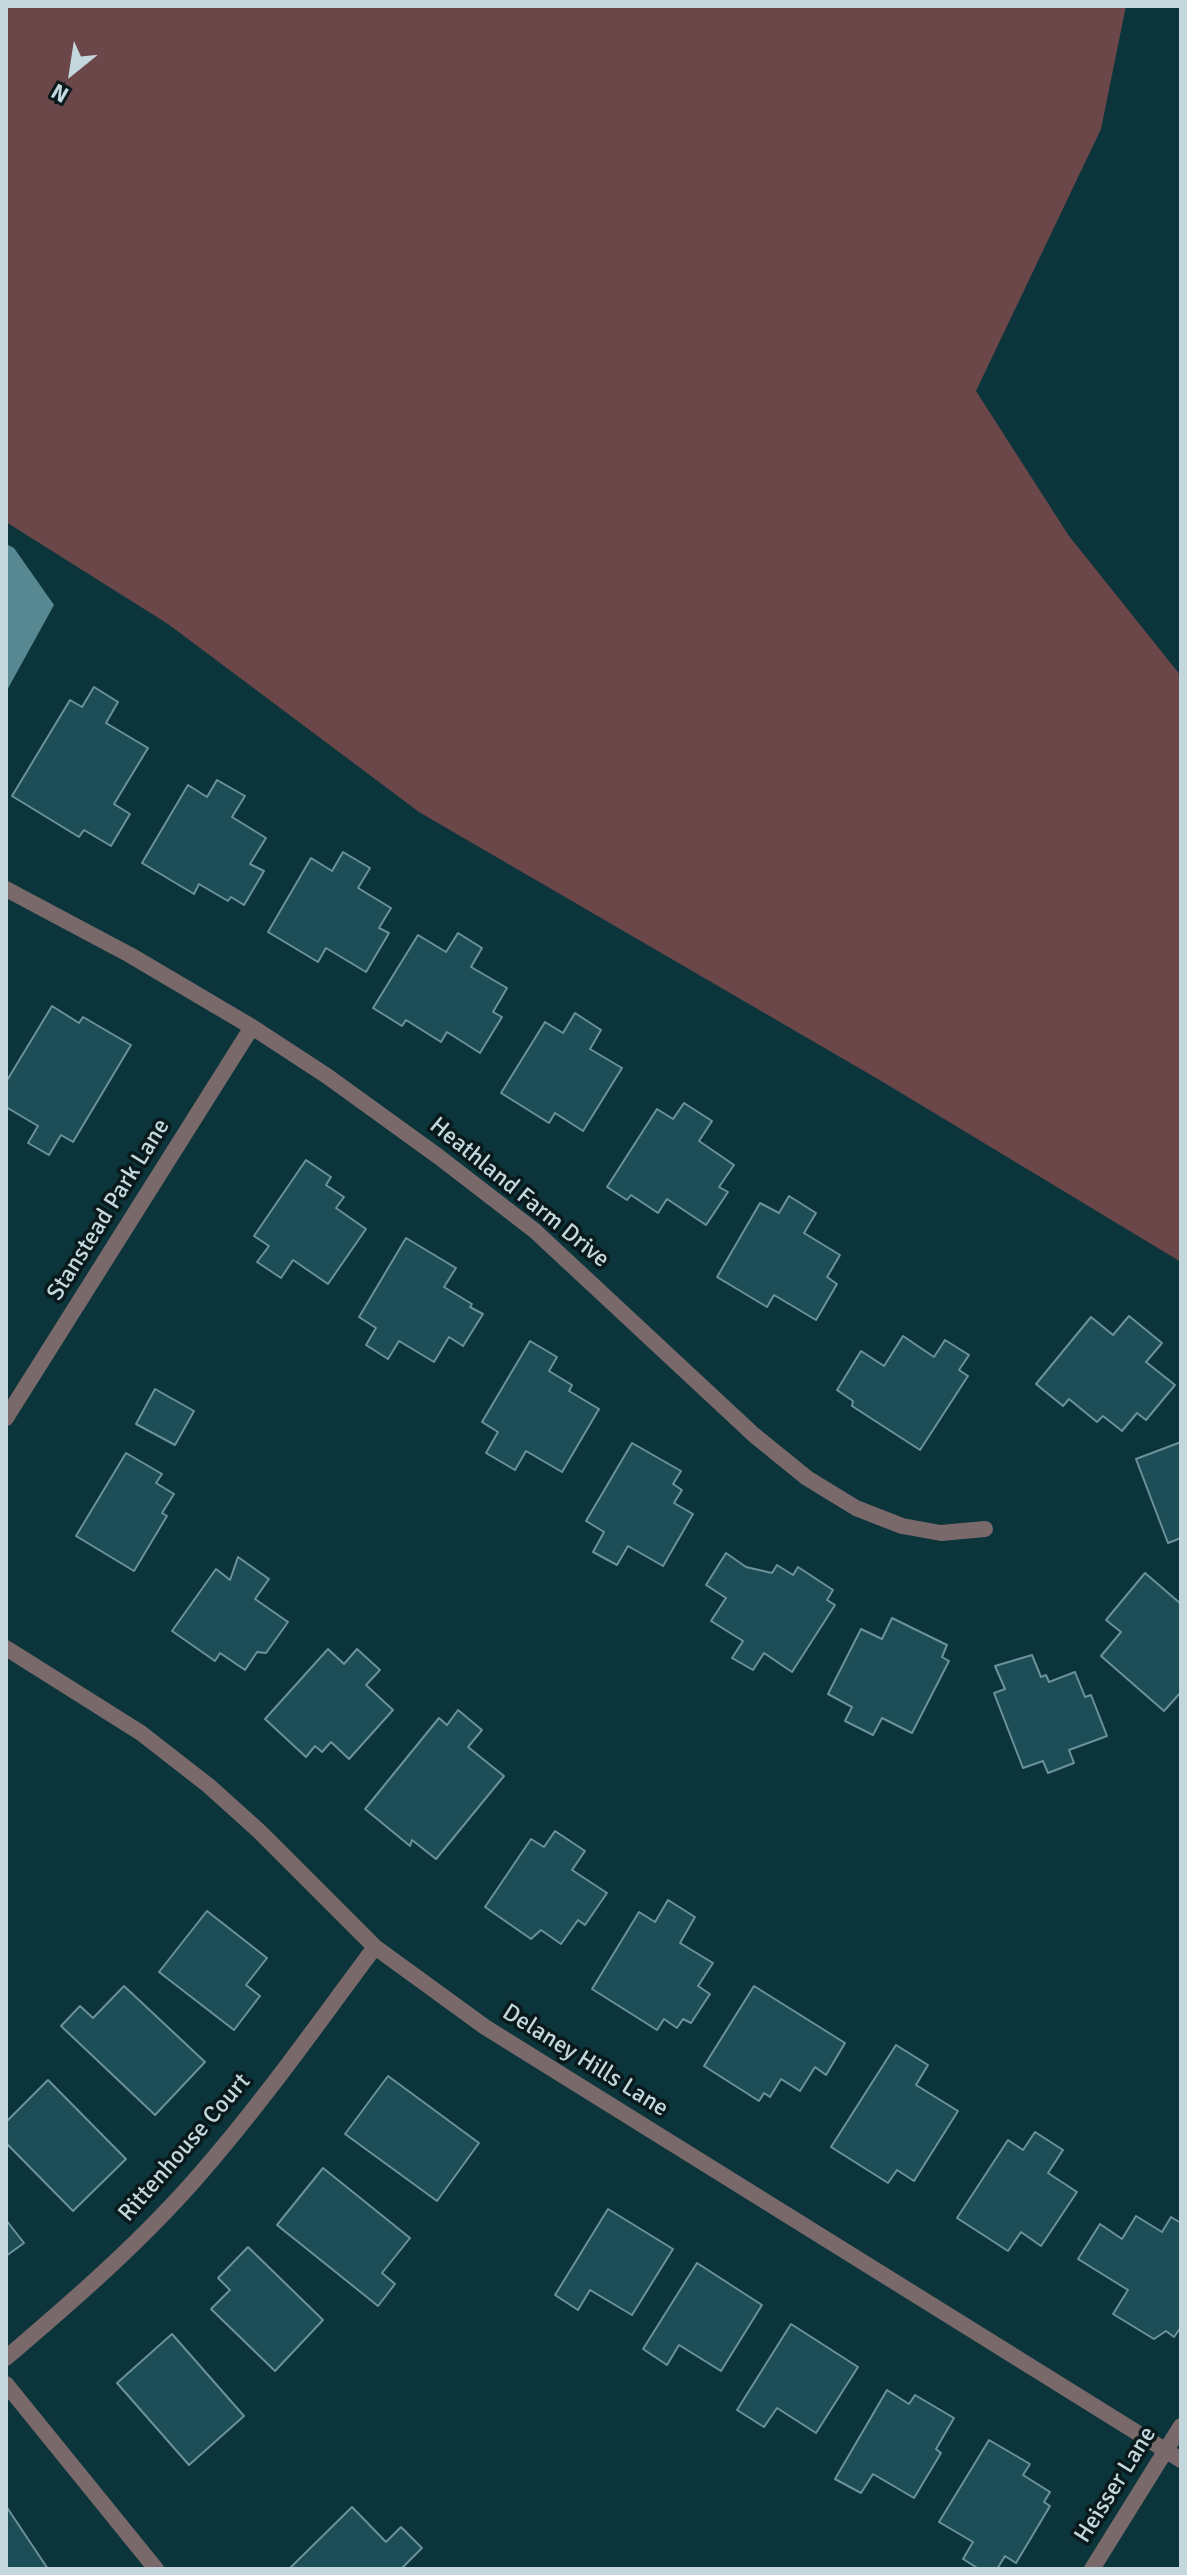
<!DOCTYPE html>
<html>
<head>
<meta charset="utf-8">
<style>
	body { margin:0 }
	#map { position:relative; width:1187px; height:2575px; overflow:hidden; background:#0b343b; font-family:Signika,sans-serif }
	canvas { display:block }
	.frame { position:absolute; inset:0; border:8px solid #c3d7dc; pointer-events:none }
	.north { position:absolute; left:32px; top:32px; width:80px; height:80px; -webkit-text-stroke:6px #09191c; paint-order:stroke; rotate:210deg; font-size:22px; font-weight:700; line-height:32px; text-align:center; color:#c3d7dc }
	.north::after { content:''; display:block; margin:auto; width:28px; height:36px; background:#c3d7dc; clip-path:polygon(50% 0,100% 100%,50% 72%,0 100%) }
</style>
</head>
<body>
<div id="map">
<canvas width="1187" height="2575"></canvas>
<div class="frame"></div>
<div class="north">N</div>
</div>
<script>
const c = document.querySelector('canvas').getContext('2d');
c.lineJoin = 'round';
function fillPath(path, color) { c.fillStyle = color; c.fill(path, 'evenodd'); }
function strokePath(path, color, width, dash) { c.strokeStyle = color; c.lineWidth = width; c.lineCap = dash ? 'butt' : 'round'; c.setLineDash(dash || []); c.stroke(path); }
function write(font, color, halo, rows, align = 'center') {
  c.font = font + ' Signika,sans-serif'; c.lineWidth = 7; c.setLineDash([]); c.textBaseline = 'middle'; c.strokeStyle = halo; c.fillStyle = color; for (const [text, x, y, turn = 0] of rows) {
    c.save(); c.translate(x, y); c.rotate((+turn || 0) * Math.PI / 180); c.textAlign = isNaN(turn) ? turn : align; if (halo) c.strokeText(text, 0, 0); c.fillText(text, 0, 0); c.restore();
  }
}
fillPath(new Path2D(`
	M6,6H1126L1101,129L976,391L1069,536L1181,676V1262L883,1082L419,812L168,624L6,522Z`), '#6c474a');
fillPath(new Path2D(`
	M6,544L14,548L54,605L6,692Z`), '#588892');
const building = new Path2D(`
	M94,687L118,702L106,723L148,748L114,804L130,814L111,846L84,830L79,837L12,796L70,700L82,707Z
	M217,780L245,796L232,817L266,838L250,864L264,871L244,905L231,897L228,901L199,884L194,894L142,863L188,785L207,797Z
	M343,852L370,868L358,888L391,908L379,928L389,933L366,972L326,948L318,962L268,932L311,858L332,871Z
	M458,933L482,948L471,967L507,988L493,1012L502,1017L480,1053L447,1032L441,1042L406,1020L402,1026L373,1008L418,935L446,952Z
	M52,1006L79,1023L83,1017L131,1045L73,1142L61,1135L49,1155L28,1143L38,1126L6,1107V1082Z
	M575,1013L601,1030L590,1049L622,1068L583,1131L555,1113L549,1123L501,1093L545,1022L563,1033Z
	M684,1103L712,1121L699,1141L734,1165L719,1187L728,1192L706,1225L667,1199L658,1213L631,1195L627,1200L607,1187L657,1109L673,1119Z
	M306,1160L331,1177L326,1185L344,1197L336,1208L366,1229L328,1284L293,1260L281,1278L257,1262L269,1246L254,1236Z
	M789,1196L816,1213L804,1233L840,1255L827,1277L837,1284L816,1320L774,1295L767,1307L717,1277L760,1203L779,1213Z
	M406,1238L456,1268L444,1287L472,1304L470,1307L483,1314L463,1346L449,1337L434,1362L399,1341L388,1359L366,1345L376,1328L359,1317Z
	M1129,1316L1162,1343L1146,1362L1175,1385L1146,1420L1137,1413L1122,1431L1103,1416L1097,1422L1069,1399L1063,1406L1036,1384L1091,1317L1113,1335Z
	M903,1336L934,1357L945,1340L969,1355L959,1370L968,1376L920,1450L852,1406L853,1401L837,1390L861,1351L884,1366Z
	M530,1341L557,1357L549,1371L572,1385L569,1391L599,1409L562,1472L526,1451L515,1470L486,1453L498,1432L482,1422Z
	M155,1389L194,1411L175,1445L136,1424Z
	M1181,1442V1538L1168,1543L1136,1459Z
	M632,1443L681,1471L673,1484L682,1490L674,1503L693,1514L663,1566L628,1546L617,1565L593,1552L604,1532L586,1521Z
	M126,1453L162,1474L156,1483L174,1494L162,1513L167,1516L134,1571L76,1536Z
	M726,1553L746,1567L772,1573L777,1565L793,1575L798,1567L833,1590L827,1600L835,1605L792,1672L764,1653L753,1670L732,1658L743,1641L711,1621L726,1598L706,1585Z
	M238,1557L269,1579L255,1599L288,1622L266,1653L257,1652L245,1670L220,1653L215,1661L172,1631L216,1569L230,1580Z
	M1145,1573L1181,1604V1692L1164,1711L1101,1656L1121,1632L1106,1620Z
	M892,1618L947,1645L942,1657L949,1661L912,1733L882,1718L873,1735L845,1721L852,1707L828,1694L861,1629L882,1639Z
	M328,1649L344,1664L357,1649L380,1670L366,1685L393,1710L349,1759L331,1742L322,1752L315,1746L306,1757L265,1719Z
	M1032,1655L1041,1677L1046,1675L1049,1682L1075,1672L1085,1697L1091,1695L1107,1736L1069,1750L1074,1763L1048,1773L1043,1761L1023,1768L994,1693L1005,1689L995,1666Z
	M458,1710L482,1730L468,1747L504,1776L436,1859L412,1840L410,1846L365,1809L439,1718L447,1725Z
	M555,1831L585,1851L572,1870L607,1893L585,1925L578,1920L561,1944L541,1930L531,1939L485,1907L531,1839L544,1847Z
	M668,1900L695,1917L680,1943L713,1963L698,1986L710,1994L691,2023L683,2019L677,2028L664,2019L657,2030L592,1989L639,1912L655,1922Z
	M207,1911L267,1958L246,1985L260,1996L234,2030L159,1972Z
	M124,1986L205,2062L155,2115L61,2026L80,2006L93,2018Z
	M754,1986L845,2043L826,2075L815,2067L800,2091L781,2079L770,2097L764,2093L759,2101L704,2066Z
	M896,2045L928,2065L916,2085L958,2111L914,2181L897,2170L888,2183L831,2147Z
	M388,2076L479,2143L437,2201L345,2134Z
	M48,2080L126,2159L73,2211L6,2143V2122Z
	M1035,2132L1063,2150L1048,2173L1077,2192L1041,2246L1021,2232L1008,2251L957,2218L1008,2140L1023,2150Z
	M323,2168L410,2238L382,2273L395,2284L378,2306L277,2225Z
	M608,2209L673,2249L632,2315L590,2290L578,2310L555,2295Z
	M1136,2216L1162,2232L1171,2217L1181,2223V2327L1174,2337L1166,2331L1154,2339L1113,2314L1128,2290L1078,2259L1100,2224L1122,2239Z
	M6,2220L24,2243L6,2256Z
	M248,2247L323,2320L275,2371L211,2309L230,2290L218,2278Z
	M697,2263L762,2305L721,2371L679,2345L667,2365L643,2349Z
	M791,2324L858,2367L816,2433L777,2408L764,2427L737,2410Z
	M172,2334L244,2416L189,2465L117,2383Z
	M887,2390L909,2404L915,2395L954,2418L936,2449L941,2453L914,2498L873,2474L861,2493L835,2479Z
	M989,2440L1030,2464L1023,2475L1050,2492L1044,2502L1050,2506L1016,2563L1005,2556L997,2569H979L963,2559L973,2542L939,2522Z
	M6,2506L48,2569H6Z
	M352,2507L386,2542L401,2527L422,2548L401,2569H289Z`);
fillPath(building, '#1d4d56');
strokePath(building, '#6b929b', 2);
strokePath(new Path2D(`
	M6,889L130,955L252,1027L327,1076L439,1157L535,1231L754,1435L807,1478L856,1508L902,1526L941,1533L985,1529
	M6,1418L252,1027
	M6,1648L141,1733L209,1786L260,1832L375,1947L485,2027L1181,2460
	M6,2358C74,2300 142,2241 200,2174C263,2102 318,2023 375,1947
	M6,2384L156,2569
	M1092,2569L1181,2426`), '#79696a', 16);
write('24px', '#c3d7dc', '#09191c', [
	["Heathland Farm Drive",519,1193,39],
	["Stanstead Park Lane",109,1210,-58],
	["Delaney Hills Lane",585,2061,32],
	["Rittenhouse Court",185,2148,-49],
	["Heisser Lane",1116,2485,-58]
]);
</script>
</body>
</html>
